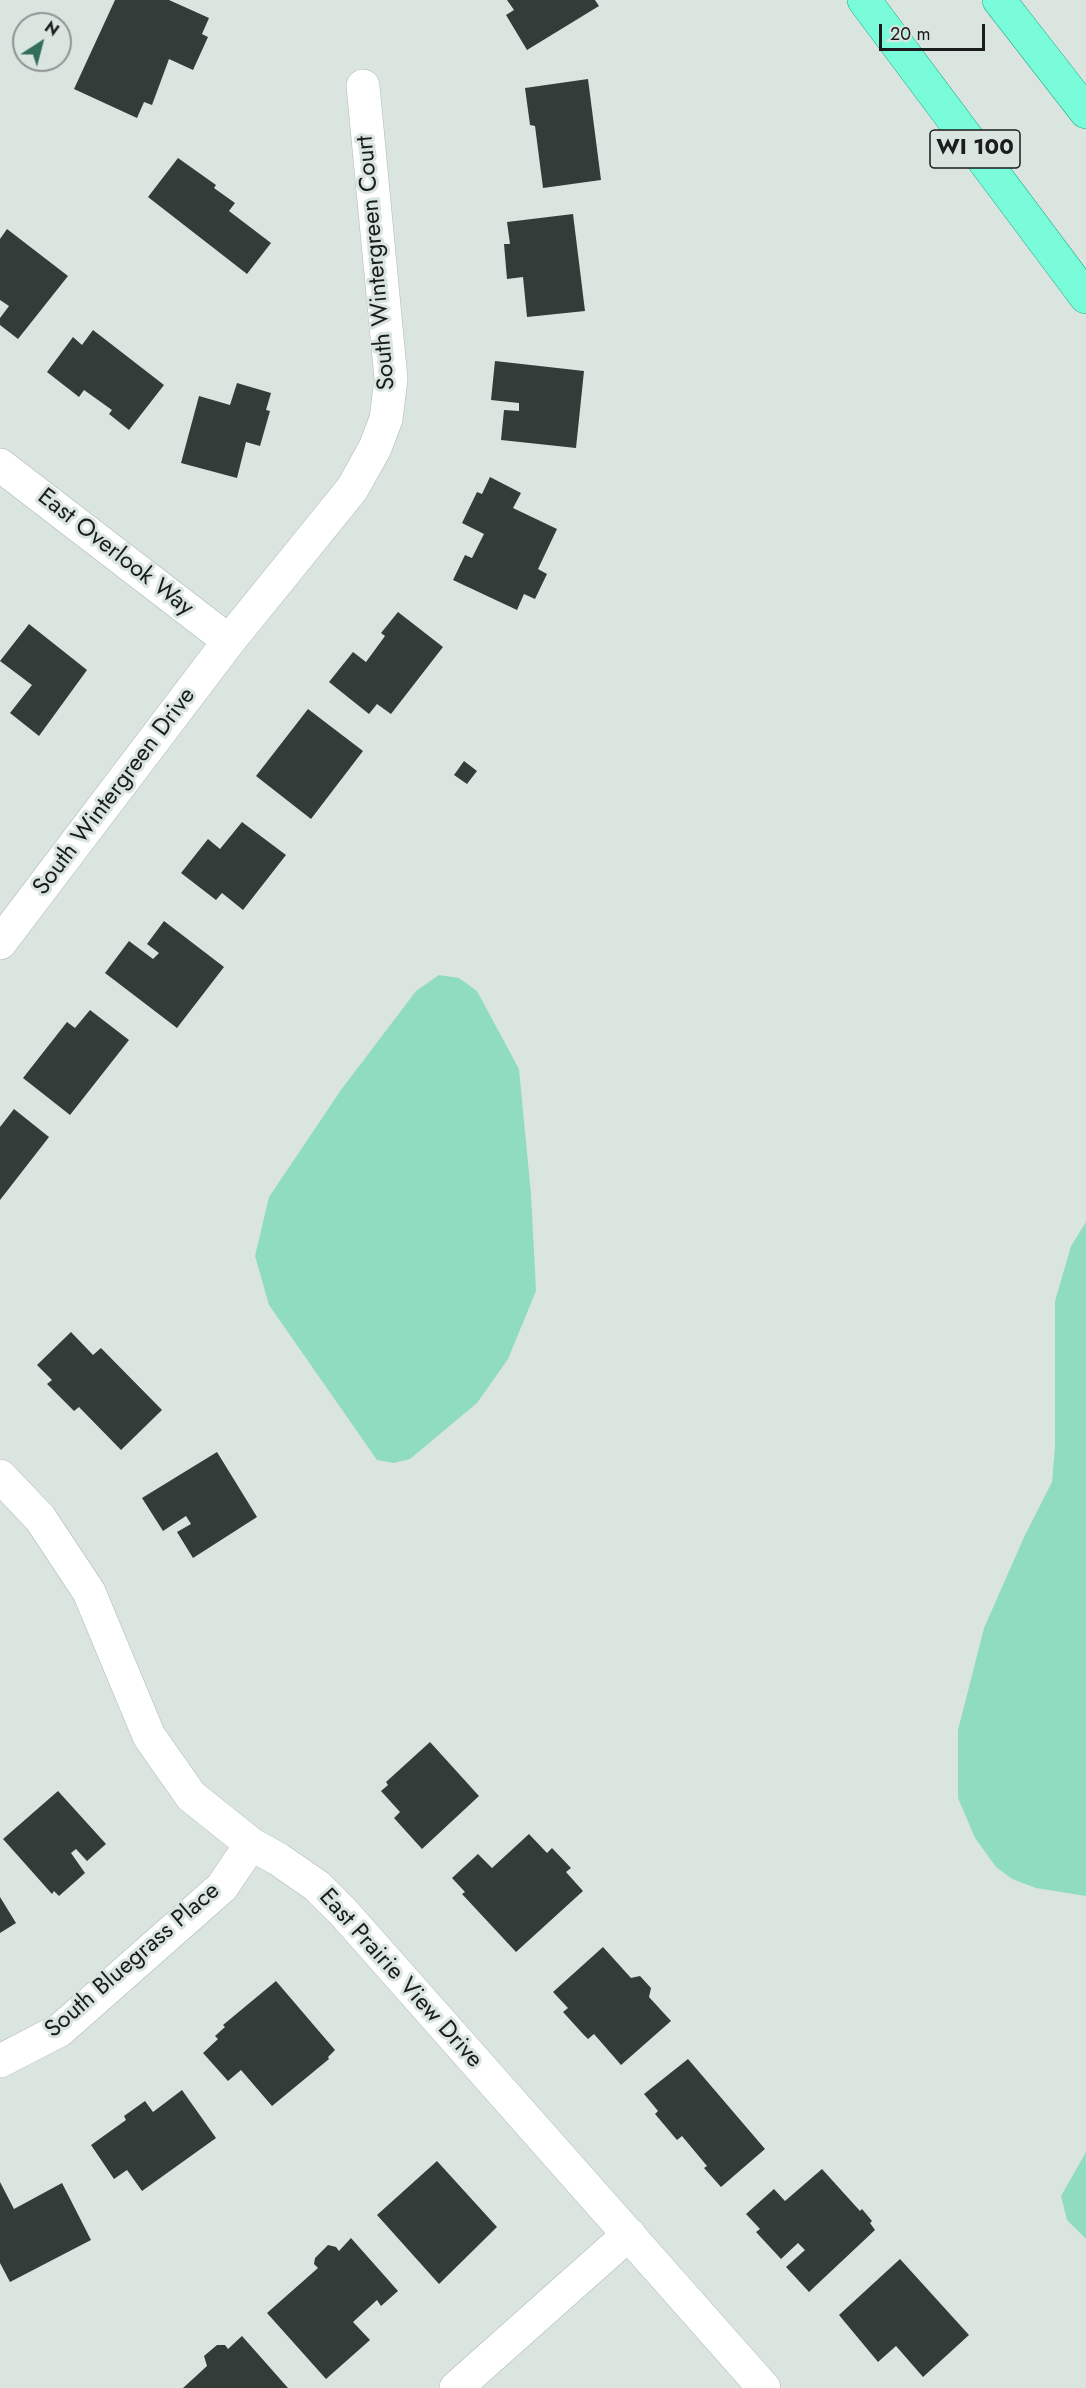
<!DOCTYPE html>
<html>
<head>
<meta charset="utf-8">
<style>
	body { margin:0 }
	#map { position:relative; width:1086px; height:2388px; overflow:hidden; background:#dae5e0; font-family:Jost,sans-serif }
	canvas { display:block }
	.north { position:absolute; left:12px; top:12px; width:60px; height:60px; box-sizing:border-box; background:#dae5e0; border:2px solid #8d9592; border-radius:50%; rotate:36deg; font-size:16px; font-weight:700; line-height:24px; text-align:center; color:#1a1d1c }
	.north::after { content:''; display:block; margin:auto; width:21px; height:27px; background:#326f5a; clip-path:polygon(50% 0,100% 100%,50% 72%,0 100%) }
	.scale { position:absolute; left:879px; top:24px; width:106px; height:27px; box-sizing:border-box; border:3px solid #1a1d1c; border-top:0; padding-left:8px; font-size:18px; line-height:21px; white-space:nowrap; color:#1a1d1c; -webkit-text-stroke:4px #dae5e0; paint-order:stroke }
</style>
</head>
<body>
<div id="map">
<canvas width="1086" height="2388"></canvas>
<div class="north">N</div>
<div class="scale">20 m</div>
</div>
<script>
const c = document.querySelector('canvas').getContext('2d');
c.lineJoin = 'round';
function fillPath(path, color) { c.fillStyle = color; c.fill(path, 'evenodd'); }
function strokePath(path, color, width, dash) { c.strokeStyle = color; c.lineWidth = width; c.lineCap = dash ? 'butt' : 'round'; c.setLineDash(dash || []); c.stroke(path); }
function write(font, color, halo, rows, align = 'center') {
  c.font = font + ' Jost,sans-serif'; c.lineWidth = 6; c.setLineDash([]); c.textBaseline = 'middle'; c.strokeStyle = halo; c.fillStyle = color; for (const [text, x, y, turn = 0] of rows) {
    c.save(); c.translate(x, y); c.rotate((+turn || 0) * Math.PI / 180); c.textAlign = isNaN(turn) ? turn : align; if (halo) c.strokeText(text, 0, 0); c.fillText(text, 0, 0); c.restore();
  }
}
fillPath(new Path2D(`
	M439,975L459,978L477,991L519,1069L531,1194L536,1291L508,1359L477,1403L410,1459L394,1463L377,1460L269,1305L255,1256L269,1197L341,1090L416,991Z
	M1086,1222V1896L1036,1888L1012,1879L996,1867L975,1838L958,1798V1730L984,1628L1025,1535L1052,1482L1055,1446V1301L1071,1246Z
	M1086,2152V2239L1067,2220L1061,2196Z`), '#90dcc0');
fillPath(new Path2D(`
	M115,0H169L209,18L202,34L208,37L193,70L169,59L152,105L144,102L137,118L74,89Z
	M507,0H595L599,6L527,50L506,15L514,10Z
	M588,79L601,180L543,188L535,126L530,125L525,88Z
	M178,158L216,185L214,188L235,203L229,211L271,243L247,274L148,197Z
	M573,214L585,311L527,317L523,277L507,279L504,244H510L507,222Z
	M7,229L68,276L18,339L0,325V318L9,306L0,300V239Z
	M93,330L164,385L129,430L109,414L112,410L84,390L79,397L47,372L73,337L82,345Z
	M495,361L584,371L576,448L501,440L504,410L519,411V403L491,400Z
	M237,383L271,393L266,410L270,411L260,446L246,442L237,478L181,463L199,396L230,405Z
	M490,477L521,493L513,508L557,529L538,569L547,574L535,599L524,594L517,610L453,580L465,555L472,558L484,534L462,523L477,492L482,494Z
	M398,612L443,647L391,714L377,704L369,714L329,682L353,652L366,662L385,636L381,633Z
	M29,624L87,670L39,736L10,713L32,685L0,661Z
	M308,709L363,751L311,819L256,776Z
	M464,761L477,771L467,784L454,775Z
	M242,822L286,855L243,910L222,893L216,900L181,873L208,839L220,849Z
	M164,921L224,967L177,1028L105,973L129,941L153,959L159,953L147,944Z
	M90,1010L129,1040L70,1115L23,1078L67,1022L75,1028Z
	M14,1109L49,1137L0,1200V1127Z
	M71,1332L93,1355L101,1348L162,1410L121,1450L79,1407L74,1411L47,1384L52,1380L37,1365Z
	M217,1452L257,1517L193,1558L177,1532L191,1524L186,1516L163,1531L142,1498Z
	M430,1742L479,1796L422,1849L394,1818L400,1812L381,1791L388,1785L386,1782Z
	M58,1791L106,1844L87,1861L76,1849L71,1853L85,1873L59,1896L54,1891L52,1894L3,1839Z
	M529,1834L547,1853L552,1848L571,1868L566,1872L583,1891L516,1952L462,1894L465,1892L452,1878L478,1854L492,1868Z
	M0,1897L16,1923L0,1933Z
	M603,1947L631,1978L640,1976L651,1988L649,1997L671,2021L621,2065L594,2034L588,2039L583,2034L563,2012L568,2008L553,1992Z
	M276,1981L335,2050L328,2057L329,2059L272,2106L241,2070L228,2081L203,2053L218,2039L215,2036L225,2027L223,2025Z
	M688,2059L765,2149L721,2187L704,2168L707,2166L682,2136L677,2140L655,2114L658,2111L644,2094Z
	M182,2090L216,2138L142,2191L127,2170L114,2179L91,2145L126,2120L124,2116L145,2101L153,2112Z
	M437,2161L497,2227L439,2284L377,2215Z
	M822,2169L860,2211L862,2209L872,2221L870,2223L875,2230L809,2292L786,2267L805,2250L798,2243L781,2259L756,2232L760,2229L746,2214L774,2189L785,2201Z
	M0,2182L14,2209L62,2183L91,2240L10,2282L0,2263Z
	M351,2238L398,2291L381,2306L377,2300L353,2322L370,2340L326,2379L267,2313L318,2268L314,2264L315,2258L328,2245L336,2247L339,2251Z
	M900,2259L969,2335L923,2377L896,2346L878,2362L839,2315Z
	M242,2336L288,2388H183L207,2366L204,2356L217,2345H225L228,2349Z`), '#333c38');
const minor = new Path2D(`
	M0,465L229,641
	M0,943L229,641L352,489L375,448L386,419L391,379L363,86
	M0,1476L40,1518L89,1592L149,1736L191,1796L251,1844L278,1859L317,1886L344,1913L764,2388
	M0,2061L60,2030L222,1887L251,1844
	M456,2388L629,2234`);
const primary = new Path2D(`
	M864,0L1086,297
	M999,0L1086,112`);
strokePath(minor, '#aeb9b4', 34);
strokePath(primary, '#1fab87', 34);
strokePath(minor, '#fff', 33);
strokePath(primary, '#7afbda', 33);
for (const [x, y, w] of [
	[975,149,90]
]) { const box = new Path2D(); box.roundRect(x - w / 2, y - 19, w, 38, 4.5); c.fillStyle = '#dae5e0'; c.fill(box); strokePath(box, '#1a1d1c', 1.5); }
write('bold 22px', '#1a1d1c', null, [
	["WI 100",975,149]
]);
write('24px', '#1a1d1c', '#dae5e0', [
	["South Wintergreen Court",377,263,-95],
	["East Overlook Way",115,553,38],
	["South Wintergreen Drive",115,792,-53],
	["South Bluegrass Place",133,1961,-41],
	["East Prairie View Drive",400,1979,48]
]);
</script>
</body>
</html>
